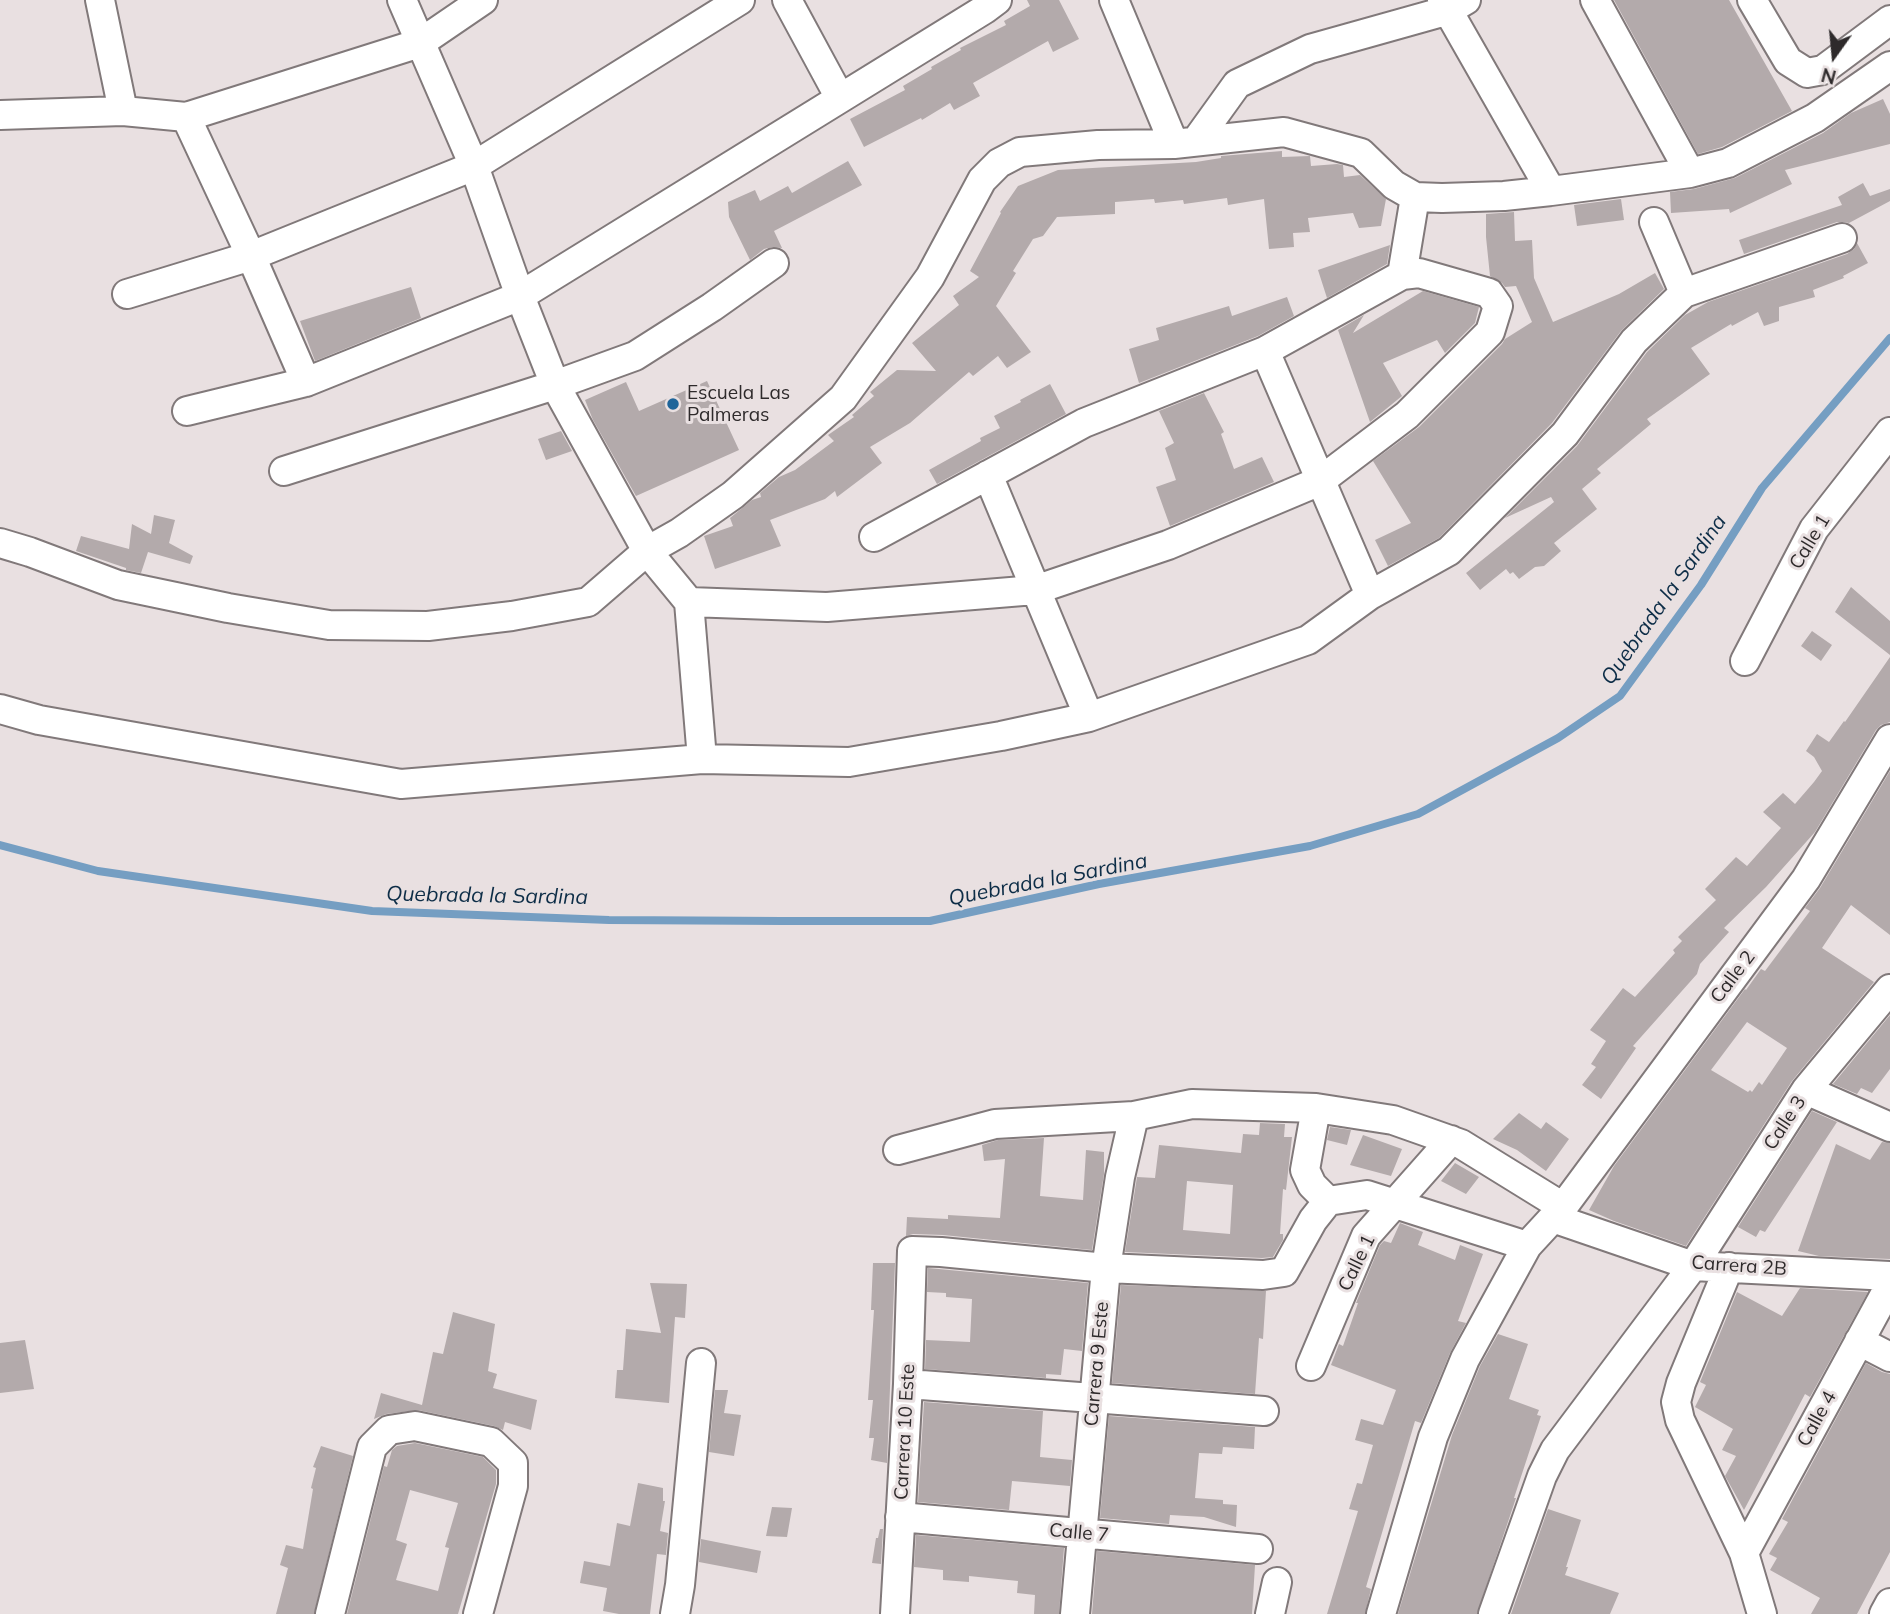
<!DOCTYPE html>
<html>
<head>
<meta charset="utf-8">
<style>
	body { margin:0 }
	#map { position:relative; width:1890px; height:1614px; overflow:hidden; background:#e9e0e1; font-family:Mulish,sans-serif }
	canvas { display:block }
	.north { position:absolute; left:1799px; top:21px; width:70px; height:70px; -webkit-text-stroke:5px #e9e0e1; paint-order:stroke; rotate:195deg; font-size:19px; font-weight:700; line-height:28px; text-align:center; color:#2e2a2b }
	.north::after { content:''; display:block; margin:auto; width:24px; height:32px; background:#2e2a2b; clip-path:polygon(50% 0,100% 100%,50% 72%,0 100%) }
</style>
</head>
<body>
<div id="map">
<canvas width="1890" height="1614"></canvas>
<div class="north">N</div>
</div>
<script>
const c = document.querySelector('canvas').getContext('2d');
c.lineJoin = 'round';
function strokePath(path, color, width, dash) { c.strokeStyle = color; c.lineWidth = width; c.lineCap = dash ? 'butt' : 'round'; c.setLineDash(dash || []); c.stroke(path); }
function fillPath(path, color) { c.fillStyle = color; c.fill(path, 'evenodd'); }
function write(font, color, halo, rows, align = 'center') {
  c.font = font + ' Mulish,sans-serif'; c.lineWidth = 6; c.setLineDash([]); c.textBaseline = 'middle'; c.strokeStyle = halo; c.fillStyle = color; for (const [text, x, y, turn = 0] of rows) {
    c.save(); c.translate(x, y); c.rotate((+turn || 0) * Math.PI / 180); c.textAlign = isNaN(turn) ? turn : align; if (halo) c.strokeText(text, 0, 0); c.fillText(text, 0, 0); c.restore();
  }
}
strokePath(new Path2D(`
	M0,845L98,871L372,911L609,920L782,921H930L1099,884L1310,846L1418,814L1558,738L1620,696L1701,585L1762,488L1890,338`), '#759ec2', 8);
fillPath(new Path2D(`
	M1027,0H1059L1079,39L1053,52L1048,41L973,83L980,96L954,110L950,103L922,120L921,118L864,147L850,119L905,90L903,86L932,69L931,67L961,50L960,48L1006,25L1004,21L1030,6Z
	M1614,0H1729L1792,111L1722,147L1698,154Z
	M1883,99L1890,114V144L1785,170L1792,184L1730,213L1729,209L1671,213L1670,192L1694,189L1735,178L1823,133L1851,113Z
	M1282,151V157L1310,156L1311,166L1337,164L1343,165L1344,177L1360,175L1386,199L1381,226L1359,228L1353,213L1308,218L1310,232L1293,233L1294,247L1269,249L1264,199L1228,205L1227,198L1184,204L1183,200L1155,203L1154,199L1115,202V214L1057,217L1043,236L1033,239L1013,271L1016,273L996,306L1031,352L1007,368L998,356L973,376L969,372L910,423L870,447L882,463L837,497L835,491L825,499L770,520L781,546L715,569L704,536L733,526L730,518L752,500L761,497L760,493L779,477L795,470L834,441L828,435L854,417L852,415L874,396L870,392L897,370L936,371L912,343L959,305L953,296L979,277L970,271L1001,213L1000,212L1018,186L1058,170L1196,162L1221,158V156Z
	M848,161L862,185L774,231L782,248L772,247L764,249L750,260L729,217L728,202L755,190L760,201L788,186L792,193Z
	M1863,183L1870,196L1890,189V201L1849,223L1844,222H1837L1744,254L1739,240L1842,205L1838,197Z
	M1621,199L1624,220L1577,226L1574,205Z
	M1514,212L1515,241L1532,240L1534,278L1553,322L1619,294L1655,273L1664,289L1621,331L1552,423L1439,538L1388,566L1375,540L1411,523L1373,461L1419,427L1502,344L1505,339L1532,322L1516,286L1505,287L1502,283L1490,276L1486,237V214Z
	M1857,243L1868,263L1843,276L1844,278L1813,290L1815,297L1779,307V321L1764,326L1758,312L1732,326L1731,324L1691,348L1710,374L1647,419L1651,424L1597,469L1601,473L1582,489L1597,509L1554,543L1561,551L1544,566L1535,567L1519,579L1513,572L1510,574L1506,569L1480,590L1466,573L1554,502L1551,497L1505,518L1577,446L1647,352L1685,315L1708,302L1847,254L1854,249Z
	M1390,245L1387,264L1327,298L1318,270Z
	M411,287L421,318L315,361L300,321Z
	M1423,291L1479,307L1475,323L1445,353L1437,340L1383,363L1402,396L1370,422L1338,330L1364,315L1353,333Z
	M1287,297L1294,316L1258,336L1139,383L1129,349L1159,340L1156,328L1229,306L1232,316Z
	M707,381L739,450L636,496L593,420L585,400L626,382L639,411Z
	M1050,384L1066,414L937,484L929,470L981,441L980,438L1000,428L994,416L1021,402L1020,400Z
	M1204,393L1224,432L1221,434L1234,469L1262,457L1274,482L1170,526L1156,487L1176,480L1165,448L1174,443L1159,411Z
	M561,431L572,451L546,460L538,439Z
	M154,515L175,520L169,543L193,556L190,564L148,552L141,573L126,570V568L76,551L81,536L129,549L132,524L151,534Z
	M1851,587L1890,621V655L1835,612Z
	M1812,631L1832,645L1821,661L1801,646Z
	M1890,657V722L1881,725L1876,730L1815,832L1766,887L1724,928L1729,932L1700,964L1697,974L1633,1046L1636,1048L1601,1099L1582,1085L1596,1067L1591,1064L1606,1041L1590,1030L1623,988L1635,997L1675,953L1673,950L1682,941L1678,937L1716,900L1705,889L1736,857L1747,866L1781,828L1763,812L1783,793L1795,804L1814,782L1822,771L1814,757L1806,751L1817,734L1829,742L1844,721L1845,722Z
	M1890,771V935L1851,905L1822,948L1874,982L1792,1081L1686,1246L1614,1221L1589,1210L1614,1166L1745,989L1746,990L1761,969L1765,971L1810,911L1805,908L1820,888ZM1747,1022L1787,1048L1762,1085L1759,1082L1752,1092L1750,1090L1748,1092L1711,1070Z
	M1890,1015V1069L1872,1093L1861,1088L1857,1094L1833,1084Z
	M1812,1111L1837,1122L1765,1232L1760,1230L1756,1237L1738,1227Z
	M1519,1113L1541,1129L1546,1122L1569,1139L1546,1171L1517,1150L1493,1139Z
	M1260,1123L1285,1124L1284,1137H1292L1286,1190L1283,1189L1280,1234H1283V1240L1273,1257L1262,1258L1125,1252L1137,1177L1155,1178L1159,1145L1241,1153L1243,1134L1259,1135ZM1187,1181L1233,1185L1230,1234L1183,1230Z
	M1330,1127L1351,1130L1347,1145L1327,1140Z
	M1363,1135L1402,1149L1391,1176L1350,1165Z
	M1044,1138L1040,1196L1083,1200L1086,1150L1104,1152V1174L1092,1250L943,1235L913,1234L906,1236L907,1217L948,1219V1215L1000,1218L1005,1159L984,1161L982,1145L998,1140Z
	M1882,1142L1890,1143V1259L1819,1256L1798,1251L1836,1144L1870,1160Z
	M1455,1163L1479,1177L1466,1194L1441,1181Z
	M1400,1223L1423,1232L1418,1245L1455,1260L1460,1245L1483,1254L1458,1321L1466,1323L1450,1353L1421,1423L1415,1421L1366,1587L1371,1589L1365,1614H1327L1358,1511L1349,1509L1357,1483L1362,1484L1373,1445L1355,1440L1361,1419L1383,1425L1396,1390L1331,1365L1339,1344L1343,1346L1358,1303H1356L1380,1245L1384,1241L1391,1243Z
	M873,1263H895L887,1463L871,1460L874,1438H869L873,1400H868L874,1310H871Z
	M928,1268L1088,1283L1082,1351L1064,1349L1061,1375L1046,1374V1378L925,1369L926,1340L970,1342L972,1299L946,1297V1293L927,1292Z
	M650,1283L687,1284L685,1318L675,1317L669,1403L615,1398L617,1370H623L626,1329L661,1333Z
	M1121,1285L1266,1291L1263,1339L1259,1338L1255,1394L1112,1383Z
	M1800,1288L1868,1292L1810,1397L1805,1394L1744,1510L1725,1476L1736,1456L1722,1450L1733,1429L1695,1407L1706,1385L1700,1382L1737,1292L1782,1316Z
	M453,1312L495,1324L488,1371L497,1374L493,1388L537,1400L531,1430L505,1422L503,1430L494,1426L418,1410L386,1414L374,1419L381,1393L422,1405L433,1352L443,1354Z
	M1498,1334L1528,1344L1509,1399L1539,1410L1537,1415L1541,1416L1514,1498H1516L1477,1614H1398L1452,1435L1480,1366Z
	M25,1340L34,1389L0,1393V1343Z
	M1866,1363L1882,1372L1890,1374V1552L1857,1614H1811L1820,1598L1770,1570L1777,1558L1769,1554L1788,1522L1782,1519Z
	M715,1390H728L724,1413L741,1415L734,1456L709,1452Z
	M924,1402L1043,1411L1040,1457L1072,1460L1070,1486L1012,1481L1009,1510L918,1502Z
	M1109,1416L1255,1427L1254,1449L1223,1447L1222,1454L1199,1453L1195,1498L1223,1500V1504L1237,1505L1236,1527L1204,1517L1170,1515L1169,1524L1100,1518Z
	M415,1443L483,1457L496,1470V1484L458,1614H347L384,1466L387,1467L392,1450L397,1446ZM410,1490L458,1503L445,1547L449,1548L438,1591L396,1580L407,1544L396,1540Z
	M321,1446L353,1456L314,1614H276L288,1568L280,1565L286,1545L303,1549L313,1489L311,1488L316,1468L313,1467Z
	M638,1483L663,1488V1501H665L660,1531L668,1533L666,1555L657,1554L650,1614H619L603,1611L607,1588L580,1583L584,1561L610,1566L617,1523L630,1526Z
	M772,1507L792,1508L787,1537L766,1536Z
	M1548,1509L1581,1520L1566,1567H1568L1565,1575L1619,1593L1610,1614H1511Z
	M880,1529H883L881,1564L872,1563L876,1538H878Z
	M916,1535L1064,1548L1059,1614H1034L1035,1595L1017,1593L1018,1581L969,1576V1582L943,1580V1570L914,1567Z
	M701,1539L761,1551L757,1573L699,1562Z
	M1097,1551L1255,1565L1252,1614H1092Z`), '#b3aaab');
const minor = new Path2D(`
	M100,0L123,111
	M402,0L474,166L520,296L555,385L647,551L689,602L702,759
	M787,0L840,98
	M1114,0L1174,144
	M1442,0L1551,191
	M1595,0L1690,173
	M1752,0L1788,61L1807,73L1823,70L1890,20
	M0,115L123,111L186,117L420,43L483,0
	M186,117L251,256L306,382
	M1196,141L1237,84L1310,49L1449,10L1466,0
	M1654,222L1684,293
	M1402,275L1415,197
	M127,294L251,256L474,166L740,0
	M1265,351L1370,595
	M187,411L306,382L520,296L985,9L997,0
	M284,471L555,385L635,356L712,307L774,263
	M988,475L1089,717
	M0,543L30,552L118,585L228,608L329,625L428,626L512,616L588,602L647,551L679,533L733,495L843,398L930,277L982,180L999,163L1020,152L1098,145L1174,144L1284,132L1361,153L1394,185L1415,197L1442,198L1504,196L1551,191L1690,173L1728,163L1815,118L1890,66
	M689,602L827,607L1035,590L1168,545L1320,481L1407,415L1490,332L1498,306L1489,293L1419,273L1402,275L1265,351L1084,423L874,537
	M1745,661L1814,529L1890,432
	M0,709L39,720L401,784L702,759L849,762L1001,736L1089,717L1308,640L1370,595L1449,551L1565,434L1634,341L1684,293L1842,238
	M1806,1090L1890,1127
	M1316,1108L1305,1170L1312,1185L1328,1201
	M898,1150L995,1124L1134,1116L1192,1104L1316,1108L1393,1120L1461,1144L1563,1207
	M1553,1218L1693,1266L1890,1276
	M1729,1267L1681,1383L1676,1402L1680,1420L1744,1553L1762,1614
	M1859,1341L1890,1357
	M1311,1366L1366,1236L1451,1140
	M908,1384L1264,1411
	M900,1517L1258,1549
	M1744,1553L1890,1285
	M330,1614L372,1447L389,1430L415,1426L491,1442L513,1463V1486L478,1614
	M675,1614L680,1585L701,1363
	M895,1614L908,1384L912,1251L941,1252L1106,1268L1263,1275L1284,1272L1313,1220L1328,1201L1367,1195L1527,1246
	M1075,1614L1106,1268L1120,1177L1134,1116
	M1270,1614L1277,1582
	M1381,1614L1433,1437L1465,1359L1527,1246L1563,1207L1806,879L1890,739
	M1493,1614L1542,1476L1555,1450L1693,1266L1806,1090L1890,989
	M1884,1614L1890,1603`);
strokePath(minor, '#81797a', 32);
strokePath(minor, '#fff', 28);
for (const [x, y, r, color] of [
	[673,404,7,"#1e6499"]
]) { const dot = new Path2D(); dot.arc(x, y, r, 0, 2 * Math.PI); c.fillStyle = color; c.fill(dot); strokePath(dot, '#e9e0e1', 2.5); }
write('19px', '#2e2a2b', '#e9e0e1', [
	["Escuela Las",687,393],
	["Palmeras",687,415]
], 'left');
write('19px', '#2e2a2b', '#e9e0e1', [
	["Calle 1",1810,542,-59],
	["Calle 2",1733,977,-53],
	["Calle 3",1785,1123,-57],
	["Calle 1",1357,1263,-64],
	["Carrera 2B",1739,1266,4],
	["Carrera 9 Este",1097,1364,-85],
	["Calle 4",1817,1419,-61],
	["Carrera 10 Este",905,1432,-87],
	["Calle 7",1079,1533,5]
]);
write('italic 21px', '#0d2d47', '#e9e0e1', [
	["Quebrada la Sardina",1664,600,-55],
	["Quebrada la Sardina",1048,880,-11],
	["Quebrada la Sardina",487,896,1]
]);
</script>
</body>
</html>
